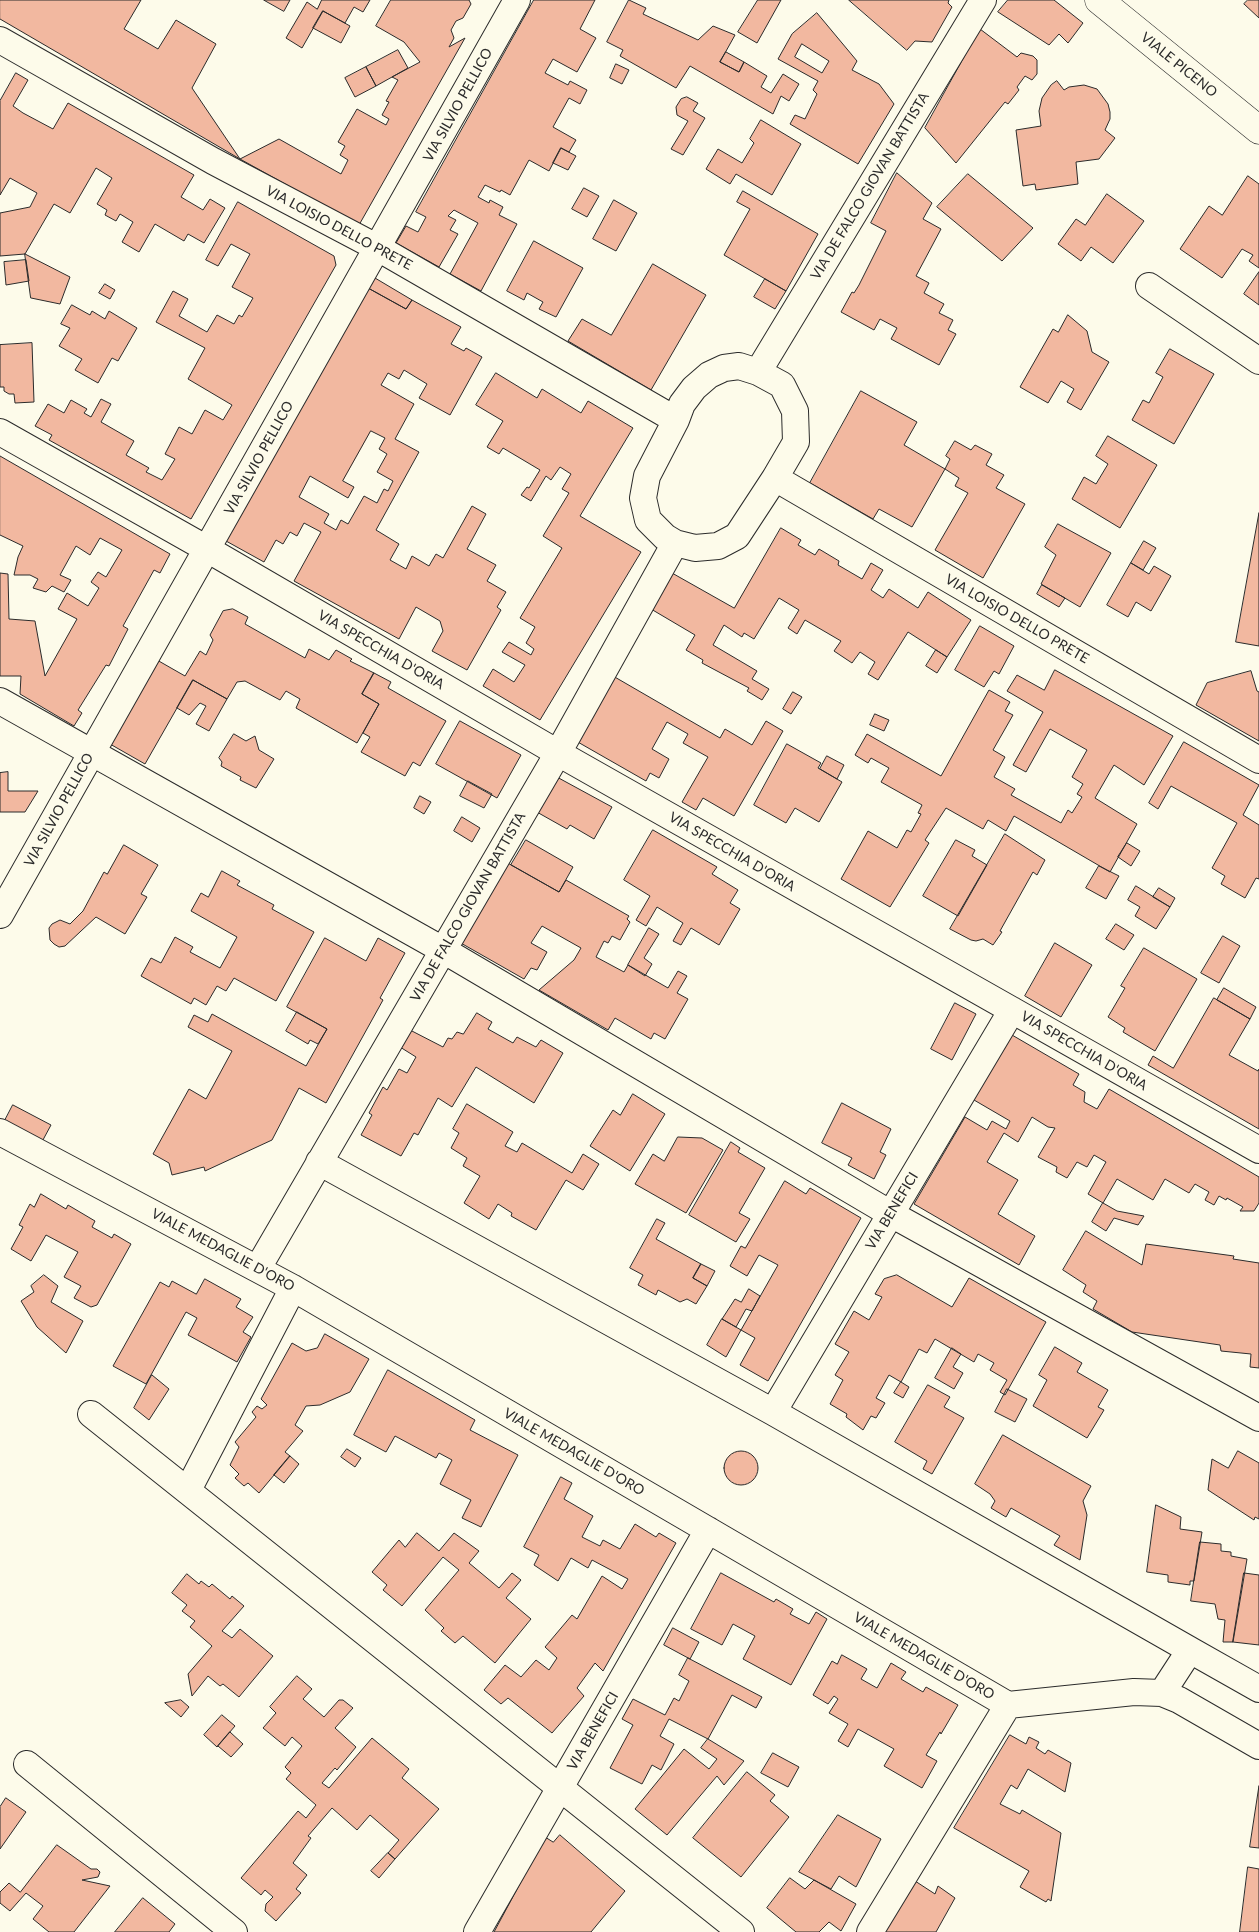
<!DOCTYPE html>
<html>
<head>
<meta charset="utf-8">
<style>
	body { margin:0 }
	canvas { display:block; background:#fdfbea }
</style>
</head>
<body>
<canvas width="1259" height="1932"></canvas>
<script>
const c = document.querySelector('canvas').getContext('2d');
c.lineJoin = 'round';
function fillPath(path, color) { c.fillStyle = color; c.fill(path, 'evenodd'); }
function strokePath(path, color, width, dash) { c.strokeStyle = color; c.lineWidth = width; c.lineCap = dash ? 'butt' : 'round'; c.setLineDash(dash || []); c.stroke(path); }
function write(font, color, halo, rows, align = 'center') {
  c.font = font + ' Lato,sans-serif'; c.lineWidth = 4; c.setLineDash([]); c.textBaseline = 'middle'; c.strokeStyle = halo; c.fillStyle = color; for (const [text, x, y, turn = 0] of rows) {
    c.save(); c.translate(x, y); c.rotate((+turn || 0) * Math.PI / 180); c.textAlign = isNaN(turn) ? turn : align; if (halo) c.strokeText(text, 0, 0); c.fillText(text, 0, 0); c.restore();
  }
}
const building = new Path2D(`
	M0,0H141L124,29L158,49L176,20L216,44L192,88L240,159L0,19Z
	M264,0H290L284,11Z
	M322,0H370L363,12L354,7L345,23L323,11L302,48L286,38L307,2L317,9Z
	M391,0H469L471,4L463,18L456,21L451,30L454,38L449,47L465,38L359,225L240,159L279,139L341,174L348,160L340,155L345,146L338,142L357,109L386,125L389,119L382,115L389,102L386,101L398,80L392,77L420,62L404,42L376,26Z
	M534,0H595L580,29L596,38L577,72L553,59L545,73L568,85L570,81L587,90L580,104L569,98L553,127L576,140L569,152L561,148L549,171L529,160L510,195L501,190L500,192L485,185L478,197L489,203L490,200L503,207L499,215L517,224L481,291L450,274L478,223L454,210L448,216L456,220L450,230L458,234L439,267L396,243L406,226L418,232L426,217L416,212Z
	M629,0L646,8L643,14L698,40L713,26L735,35L720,62L739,72L744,62L767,76L761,87L771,93L783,74L799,84L789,101L781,96L773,114L690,66L676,88L620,56L623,50L607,42Z
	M758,0H781L757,43L738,32Z
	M849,0H949L948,3L952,7L932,42L915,41L907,50Z
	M1008,0H1054L1083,23L1068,43L1059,34L1049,45L998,12Z
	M1248,0H1259V18L1244,4Z
	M323,11L350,26L341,43L313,28Z
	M817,13L857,61L852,70L879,84L894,104L858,164L790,124L795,115L805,119L817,94L813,90L818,81L778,59L792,34ZM802,44L829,61L822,73L795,57Z
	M980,29L1017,57L1021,53L1033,56L1037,60V74L1032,80L1025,76L1017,87L1019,90L1008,104L1005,102L956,163L925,128Z
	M398,50L408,68L376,86L366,67Z
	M726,52L744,62L739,72L720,62Z
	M616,64L629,70L622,84L610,78Z
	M366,67L376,86L355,97L345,78Z
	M16,73L28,80L13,106L23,113L53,129L68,103L194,175L181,197L203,210L210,199L225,208L204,243L188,234L184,241L155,224L139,252L122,242L133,222L120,214L116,221L105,215L107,210L97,204L112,178L96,168L70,213L54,204L25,254L0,256V213L30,207L37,193L10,178L0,195V101Z
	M1057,81L1064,90L1069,87L1084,85L1097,89L1108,104L1110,112V119L1105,130L1115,138L1099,159L1076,162L1078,184L1036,190L1035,184L1023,186L1016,130L1041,126L1039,111L1042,98L1051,85Z
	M687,97L698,103L693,111L705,118L683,155L671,149L688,121L677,115L676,107L681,99Z
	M761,120L801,144L772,195L736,174L730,184L706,169L718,149L742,163L754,143L750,139Z
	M561,148L576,156L568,170L553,163Z
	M897,173L932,203L923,219L941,229L916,276L929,283L924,293L944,304L939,313L953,320L948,330L956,334L939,365L891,339L897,328L880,319L874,330L841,312L852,292L854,293L859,285L886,231L871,223Z
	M968,174L1033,228L1002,261L937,207Z
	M1248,176L1259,184V268L1249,261L1253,255L1242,249L1222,278L1180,249L1209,206L1222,215Z
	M584,188L599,196L587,217L572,209Z
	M743,191L818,234L786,291L724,255L750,209L737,202Z
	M1107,194L1144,221L1113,263L1091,247L1081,261L1058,244L1076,219L1085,225Z
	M614,200L637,213L616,251L593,239Z
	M238,202L334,256L336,265L191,519L49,440L52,435L35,426L48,404L64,413L71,400L87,409L84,413L91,417L101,399L111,404L101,422L134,441L126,455L149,468L146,472L162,480L175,459L165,454L179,427L192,434L205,410L223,420L232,405L188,379L205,348L156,322L173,291L188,299L179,316L207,332L217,315L234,324L239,315L242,317L253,298L232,287L250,254L231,244L218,266L206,260Z
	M534,241L583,268L556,317L539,309L543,302L527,293L524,300L507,291Z
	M25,254L70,277L60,304L31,298Z
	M26,260L29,281L6,285L4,262Z
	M653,264L706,295L651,390L568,341L582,319L611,335Z
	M1259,272V305L1244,294Z
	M375,278L412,300L406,309L368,288Z
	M765,279L786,291L775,309L754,297Z
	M105,284L115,290L110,299L99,293Z
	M368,288L406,309L412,300L461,327L451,344L464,351L466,348L482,357L450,415L419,398L427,384L404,370L399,379L388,373L381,385L414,404L395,439L419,452L376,530L399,544L390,560L406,569L412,556L429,566L436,554L443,558L472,506L486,514L467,549L496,565L487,581L506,592L497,607L501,610L467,670L432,651L443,631L440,621L416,607L399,639L294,581L321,532L304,523L297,536L290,532L283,544L276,540L264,562L226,541ZM371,431L385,438L379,449L387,454L377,472L393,481L388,491L384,489L377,503L364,496L348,524L341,520L336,530L324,523L329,514L299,497L310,476L348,498L354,487L343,481Z
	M72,305L90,315L92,311L105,319L109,311L137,328L118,361L112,358L98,383L75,370L82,359L59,346L70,328L61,324Z
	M1068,315L1087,331L1092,352L1109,362L1081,410L1067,402L1074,389L1061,381L1048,403L1020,387L1053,329L1058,332Z
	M32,343L34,402L15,403L14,394H9L4,391V387H0V345Z
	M1170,349L1214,374L1174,444L1132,420L1143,400L1149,403L1163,377L1156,373Z
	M496,373L537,398L542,389L581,413L588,401L633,428L580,516L641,552L540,720L483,686L493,669L514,682L525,665L502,652L509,642L531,655L534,649L526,643L535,627L520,618L562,548L543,536L569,493L562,489L571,474L560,467L551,480L546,476L531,501L521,495L527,487L529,488L540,470L503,448L499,454L487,447L503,421L476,405Z
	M861,391L917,422L904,445L945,469L912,527L879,509L873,519L810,483Z
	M1108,436L1157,465L1120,528L1072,499L1084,477L1096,484L1108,464L1096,456Z
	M955,441L971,450L975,445L992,454L986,465L1004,475L996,488L1025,504L983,578L935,550L968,493L955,486L959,478L945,469L950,459L946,456Z
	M0,456L170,554L160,573L154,570L123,626L128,629L109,666L106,665L78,710L82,713L74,726L20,694L21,676H0V573L8,574L9,619L35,621L45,676L77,619L58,609L67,593L88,606L99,588L91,582L98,572L106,577L122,550L100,538L90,555L76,546L60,575L71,580L64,592L52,586L46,592L33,588L38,579L30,575H14L18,557L23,546L0,535Z
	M1259,513V646L1236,642Z
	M1058,524L1111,553L1080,607L1041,584L1056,555L1045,547Z
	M781,528L801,540L798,545L815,555L819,549L839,561L838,565L862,579L871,563L883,570L871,590L883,598L889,589L918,608L928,592L971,620L947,657L908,632L878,680L868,674L875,662L860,652L852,663L834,651L841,641L805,620L797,634L788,628L799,610L779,598L754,639L744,633L742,637L724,625L713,645L757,671L752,679L769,689L762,700L747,691L749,688L702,663L703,660L686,650L695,635L651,609L672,573L734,608Z
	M1144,541L1156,548L1143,570L1131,563Z
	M1131,563L1149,574L1154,566L1171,576L1151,611L1136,602L1128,617L1107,605Z
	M1042,585L1065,598L1059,607L1037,594Z
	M233,609L248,617L245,624L305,658L309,649L329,660L336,650L352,659L350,661L374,673L362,694L379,704L357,743L296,708L300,699L286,691L280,700L245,681L237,682L227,699L193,680L145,764L110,744L157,660L185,676L200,651L206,655L213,640L210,635L223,611Z
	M980,626L1014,646L999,674L994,671L984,687L955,670Z
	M936,650L947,657L937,673L926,666Z
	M1055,670L1173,736L1144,785L1114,765L1095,798L1137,824L1110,872L1014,816L1006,831L988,820L983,829L946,808L925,840L929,843L890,907L841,879L868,831L897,848L907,830L911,832L921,814L918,813L922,805L881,782L889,768L871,758L868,763L855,755L867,734L941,776L989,690L1010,702L1005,711L1013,715L993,750L1005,757L994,777L1015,789L1011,795L1061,823L1068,810L1072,813L1082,797L1077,794L1083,784L1072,777L1087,750L1050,729L1026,772L1013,765L1043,712L1007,691L1017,675L1044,690Z
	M1251,671L1257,691L1259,692V741L1196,705L1207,683Z
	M374,673L391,682L388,688L446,721L420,766L413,762L405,776L361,752L370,737L363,733L379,704L362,694Z
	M613,676L720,738L725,729L752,745L766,721L783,731L734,816L703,798L696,810L682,802L708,757L683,743L688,734L667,722L652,749L669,759L659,778L650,773L646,781L576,741Z
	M193,680L227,699L209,731L196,724L206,706L200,703L189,715L177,708Z
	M793,692L802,697L791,714L783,709Z
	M875,714L889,720L884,731L870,725Z
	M460,721L521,755L497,798L436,764Z
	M234,734L246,741L255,736L259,750L274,759L256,788L240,780L241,777L221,766L222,762L219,758Z
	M1184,742L1259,785L1243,815L1259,825V879L1256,878L1245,898L1221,884L1225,876L1212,868L1237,823L1171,786L1158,809L1149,803Z
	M787,744L821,763L818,768L842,782L819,822L795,808L786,823L754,805Z
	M827,756L844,765L837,779L820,769Z
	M8,772V791H38L25,812H0V773Z
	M555,776L612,807L594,839L570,825L567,829L535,811Z
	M468,781L492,794L484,808L460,796Z
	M420,796L431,802L424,814L414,808Z
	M462,817L480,828L472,842L454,831Z
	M653,830L717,867L712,874L738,890L730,903L740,909L719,945L691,928L681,945L673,941L683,923L657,907L646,926L636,920L650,896L624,880Z
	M1005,834L1045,860L1037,875L1033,872L1000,931L1002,932L993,945L983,939L976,941L971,940L950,929Z
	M526,840L573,867L559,892L511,865Z
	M956,840L975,850L972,856L987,865L958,916L923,896Z
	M1127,843L1140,851L1131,866L1118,857Z
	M124,845L158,865L141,894L147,897L125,934L96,917L65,946L59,947L54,944L50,940L49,928L52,924L60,920L70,924L83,911L104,872L107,874Z
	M506,862L559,892L566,880L629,916L627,919L630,922L620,940L612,936L608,943L604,941L596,957L624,972L628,965L668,988L678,971L687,976L677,993L688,999L665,1039L654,1033L651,1039L615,1018L608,1030L539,990L574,960L581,948L542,926L531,943L547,952L537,970L531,968L524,979L459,942Z
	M1099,866L1119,876L1106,899L1086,888Z
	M222,871L240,881L237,885L274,905L272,909L314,932L276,1001L234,978L226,991L217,986L206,1005L194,998L191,1004L141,976L151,958L161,963L175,937L193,947L190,952L220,968L237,937L191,911L201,893L208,897Z
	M1136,886L1170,907L1156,929L1135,916L1140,907L1128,900Z
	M1159,888L1175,898L1170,907L1153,897Z
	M1116,924L1134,935L1124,950L1106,939Z
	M649,928L659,934L644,958L652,964L645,976L628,965Z
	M1223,936L1240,946L1219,983L1201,973Z
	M325,938L366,961L378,938L405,953L380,998L383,1000L326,1103L299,1088L272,1140L205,1171L204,1167L172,1175L169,1163L153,1154L189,1089L206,1099L232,1051L188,1027L194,1015L208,1022L212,1014L306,1066L327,1029L287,1007Z
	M1055,943L1092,965L1061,1017L1025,996Z
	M1144,948L1197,979L1155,1051L1123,1032L1125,1028L1108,1017L1125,988L1121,986Z
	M1224,988L1256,1007L1250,1019L1217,1000Z
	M1214,998L1250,1019L1229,1055L1258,1071L1259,1069V1129L1148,1065L1153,1056L1173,1068Z
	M955,1003L976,1014L952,1060L931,1049Z
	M297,1012L327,1029L318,1044L310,1040L308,1044L286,1031Z
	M477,1013L492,1022L488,1029L513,1043L517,1037L536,1047L541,1040L563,1053L534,1103L476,1067L452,1107L438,1098L418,1135L414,1133L401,1156L361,1135L372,1115L369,1113L383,1087L387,1090L399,1069L407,1073L416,1057L400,1047L410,1030L443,1047L448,1038L452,1039L457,1032L463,1034Z
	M1012,1035L1079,1074L1073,1085L1085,1092L1084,1102L1097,1109L1109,1089L1259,1177V1203L1254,1211H1240L1243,1207L1227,1198L1226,1200L1219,1196L1214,1205L1205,1200L1209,1192L1195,1184L1189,1193L1165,1179L1153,1200L1117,1179L1103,1203L1088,1194L1106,1162L1094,1155L1087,1167L1077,1162L1067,1178L1056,1172L1057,1167L1038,1157L1055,1128L1048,1127L1032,1117L1018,1142L1004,1133L987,1162L1018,1180L998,1214L1035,1236L1019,1265L914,1204L965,1117L987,1130L992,1121L1006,1129L1010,1121L974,1100Z
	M633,1094L665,1114L630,1171L590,1146L613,1110L620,1115Z
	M842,1103L891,1129L880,1152L886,1155L874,1179L848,1165L852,1158L822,1143Z
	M467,1104L513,1132L505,1146L517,1152L522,1143L572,1173L583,1154L599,1164L583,1190L566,1180L536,1230L511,1216L512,1213L498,1204L489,1219L464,1203L480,1176L463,1166L467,1158L451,1148L459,1133L453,1129Z
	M13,1105L51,1125L37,1151L0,1130Z
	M678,1137L702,1138L723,1150L686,1213L635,1184L653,1154L664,1161Z
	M731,1142L740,1148L738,1152L765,1168L739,1213L750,1219L736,1242L689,1215Z
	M785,1181L806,1194L810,1188L861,1218L768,1381L740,1365L755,1338L741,1330L778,1265L759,1255L747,1276L730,1266L741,1246L745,1248Z
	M41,1194L66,1209L68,1205L95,1221L92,1227L112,1238L114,1234L131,1244L97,1305L91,1307L74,1298L81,1286L64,1277L78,1252L46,1235L31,1261L11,1249L23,1227L19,1225L30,1204L34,1207Z
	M1103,1203L1117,1211L1144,1216L1138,1225L1114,1218L1106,1231L1092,1222Z
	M657,1219L665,1223L656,1239L701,1264L693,1278L707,1286L696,1304L687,1299L680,1302L658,1290L656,1295L638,1285L643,1275L630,1268Z
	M1086,1231L1142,1265L1146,1244L1234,1256L1233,1259L1259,1263V1368L1250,1367L1251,1354L1221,1351L1220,1345L1132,1332L1093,1309L1097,1301L1083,1292L1086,1285L1063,1270Z
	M701,1264L715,1271L707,1286L693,1278Z
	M44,1275L58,1286L51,1302L83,1321L66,1353L37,1327L21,1301L34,1292L31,1286Z
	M897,1275L952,1307L969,1278L1046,1322L1005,1395L1000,1392L1007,1380L990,1370L994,1363L978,1354L974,1362L935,1339L927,1353L919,1349L901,1382L889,1375L876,1398L885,1403L876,1418L871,1416L863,1430L846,1417L847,1414L830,1404L843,1380L835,1375L849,1352L835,1344L854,1311L869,1320L882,1297L875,1294L884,1279Z
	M205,1279L241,1299L236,1307L253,1317L243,1332L251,1337L237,1362L188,1335L197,1318L186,1312L146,1384L113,1366L160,1282L169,1287L172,1281L196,1294Z
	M749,1289L760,1296L752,1311L746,1309L736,1327L722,1319L735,1299L741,1302Z
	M722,1319L741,1330L726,1357L707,1345Z
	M325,1334L369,1359L350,1392L320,1405L306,1406L295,1425L303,1431L285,1452L290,1456L259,1493L248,1483L244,1486L235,1478L239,1474L230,1465L239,1447L235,1442L256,1417L252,1412L257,1406L262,1409L267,1405L261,1399L292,1343L306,1351L317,1348Z
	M1055,1347L1082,1363L1077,1372L1108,1390L1098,1407L1104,1410L1087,1438L1033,1406L1047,1380L1039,1375Z
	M952,1348L961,1354L953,1367L963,1373L954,1389L935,1378Z
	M388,1370L475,1420L470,1430L518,1455L481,1527L462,1518L471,1500L440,1484L452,1460L439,1453L436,1458L395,1436L386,1452L354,1435Z
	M152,1375L169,1389L149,1420L134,1408Z
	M901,1382L909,1387L903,1398L894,1393Z
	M928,1385L950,1397L944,1407L964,1418L932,1474L923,1469L927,1461L895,1442Z
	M1007,1389L1027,1399L1015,1422L995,1412Z
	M1003,1435L1091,1486L1083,1501L1087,1515L1080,1560L1054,1545L1060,1536L1011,1508L1006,1517L991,1508L995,1501L990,1494L975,1484Z
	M347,1449L361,1458L355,1467L341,1457Z
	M724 1468a17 17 0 1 1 34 0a17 17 0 1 1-34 0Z
	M1238,1451L1259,1463V1519L1255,1517L1254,1520L1208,1490L1212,1459L1228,1468Z
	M290,1456L299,1464L284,1483L274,1475Z
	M561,1477L572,1483L564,1499L593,1516L582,1537L600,1546L603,1540L620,1549L635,1524L656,1537L659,1533L676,1543L603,1671L595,1663L577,1688L584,1696L552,1733L508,1698L501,1704L484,1690L505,1665L521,1677L536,1660L549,1670L557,1658L545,1647L572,1615L577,1619L602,1576L622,1589L628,1579L592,1560L588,1568L571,1558L558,1581L534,1565L539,1555L524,1547Z
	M1156,1505L1181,1517L1180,1529L1202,1532L1194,1581H1190V1585L1168,1582V1575L1147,1572Z
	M417,1533L439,1551L454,1533L479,1551L469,1563L499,1588L512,1573L521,1580L506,1598L531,1619L495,1663L463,1636L455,1643L441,1631L444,1628L425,1610L459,1570L443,1557L402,1606L383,1590L387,1585L372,1572L399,1540L405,1547Z
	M1200,1542L1221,1544V1551L1231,1552V1556L1247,1559L1233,1642H1223L1225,1620L1218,1619L1215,1604L1191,1601Z
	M721,1573L774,1602L776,1599L793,1609L790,1614L809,1624L816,1612L827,1619L791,1685L743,1659L755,1636L733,1624L722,1645L691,1629Z
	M1244,1573L1259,1575V1645L1233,1642Z
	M187,1574L199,1584L201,1581L209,1587L212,1584L230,1599L232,1596L244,1606L222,1631L232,1638L240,1629L273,1656L239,1697L223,1684L220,1686L208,1676L192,1696L188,1674L212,1646L190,1627L195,1621L182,1611L187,1605L172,1593Z
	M673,1628L699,1642L690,1659L664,1645Z
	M842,1655L867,1669L861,1679L877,1688L891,1663L906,1672L901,1679L923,1692L926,1687L958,1705L941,1734L940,1732L926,1755L937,1761L922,1788L884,1766L894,1749L858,1729L848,1747L838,1741L848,1724L829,1713L838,1699L834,1696L828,1704L813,1695L832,1661L837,1664Z
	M688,1658L762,1697L756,1708L732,1695L708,1739L669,1719L660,1736L674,1744L661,1770L652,1765L642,1784L610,1768L633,1725L622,1719L633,1699L665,1715L674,1698L679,1701L689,1681L679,1675Z
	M297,1676L312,1689L303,1699L324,1717L339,1700H343L353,1708L335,1728L356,1747L337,1770L335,1768L322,1783L329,1788L372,1738L409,1769L402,1778L439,1809L395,1859L388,1853L399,1840L370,1815L357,1830L332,1808L308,1836L311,1838L293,1863L307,1875L296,1889L301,1893L276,1921L265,1911L266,1904L273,1897L265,1890L261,1895L241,1878L298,1811L306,1818L316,1805L286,1779L291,1773L285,1767L302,1746L292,1737L285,1746L263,1728L276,1713L270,1707Z
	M181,1700L189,1707L181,1717L165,1703Z
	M222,1715L235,1726L217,1747L204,1735Z
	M230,1732L243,1744L231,1757L218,1746Z
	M1010,1735L1026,1744L1029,1737L1039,1742L1036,1748L1045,1754L1048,1750L1071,1763L1065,1792L1028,1769L1017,1789L1011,1785L1000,1804L1020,1814L1022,1810L1061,1833L1051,1901L1048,1899L1046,1902L1020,1887L1029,1871L954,1828Z
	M708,1739L744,1761L724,1785L717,1776L667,1835L635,1809L684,1749L709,1769L717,1759L701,1748Z
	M773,1753L799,1767L788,1787L761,1773Z
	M747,1772L775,1795L770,1801L789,1817L741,1877L693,1838Z
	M1259,1786V1848L1250,1847Z
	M6,1798L26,1812L0,1849V1807Z
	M838,1815L881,1839L856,1887L839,1876L831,1889L799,1872Z
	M560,1835L625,1891L591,1932H494L545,1837L553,1842Z
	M57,1845L91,1869H97L100,1872L98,1877L82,1880L110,1886L74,1932H49L33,1919L43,1906L26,1893L10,1911L0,1903V1892L9,1883L20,1892Z
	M388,1853L395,1859L379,1878L371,1871Z
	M1248,1867L1259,1869V1932H1240Z
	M790,1878L805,1889L814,1880L856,1904L841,1931L829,1922L819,1932H796L767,1908Z
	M912,1879L935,1894L938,1886L955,1898L936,1932H884Z
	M143,1898L175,1924L169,1932H115Z`);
fillPath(building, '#f2b8a0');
strokePath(building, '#2b2b2b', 1);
const street = new Path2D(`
	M0,40L213,161L378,248L676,420
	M1149,286L1259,361
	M739,366L758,372L782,385L795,411L796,442L775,478L737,536L718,546L695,548L675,543L665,537L648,520L643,498L647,476L676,420L682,404L694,388L709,375L724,368Z
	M758,372L983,0
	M0,432L207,549L558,753L1259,1150
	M775,478L1259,760
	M0,701L443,950L891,1214L1259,1418
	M0,915L517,0
	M0,1132L293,1288L1008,1705L1134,1692L1162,1693L1179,1700L1259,1746
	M319,1162L773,1412L1190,1650
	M258,1268L558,753L675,543
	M773,1412L1012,1010
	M91,1414L741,1932
	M188,1490L293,1288
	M1162,1693L1190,1650L1259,1689
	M27,1764L234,1932
	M477,1932L708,1530
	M870,1932L1008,1705`);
const primary = new Path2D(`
	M1099,0L1259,130`);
strokePath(street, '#2b2b2b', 28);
strokePath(primary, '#2b2b2b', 29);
strokePath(street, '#fdfbea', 26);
strokePath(primary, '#fdfbea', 28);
write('14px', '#2b2b2b', '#fdfbea', [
	["VIALE PICENO",1179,65,39],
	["VIA SILVIO PELLICO",458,105,-61],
	["VIA DE FALCO GIOVAN BATTISTA",870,186,-59],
	["VIA LOISIO DELLO PRETE",339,228,28],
	["VIA SILVIO PELLICO",259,458,-61],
	["VIA LOISIO DELLO PRETE",1017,619,30],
	["VIA SPECCHIA D'ORIA",381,650,30],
	["VIA SILVIO PELLICO",59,810,-61],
	["VIA SPECCHIA D'ORIA",732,852,30],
	["VIA DE FALCO GIOVAN BATTISTA",468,907,-60],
	["VIA SPECCHIA D'ORIA",1084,1051,30],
	["VIA BENEFICI",892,1211,-59],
	["VIALE MEDAGLIE D'ORO",223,1250,28],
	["VIALE MEDAGLIE D'ORO",574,1452,30],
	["VIALE MEDAGLIE D'ORO",924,1656,30],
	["VIA BENEFICI",593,1731,-60]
]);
</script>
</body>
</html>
